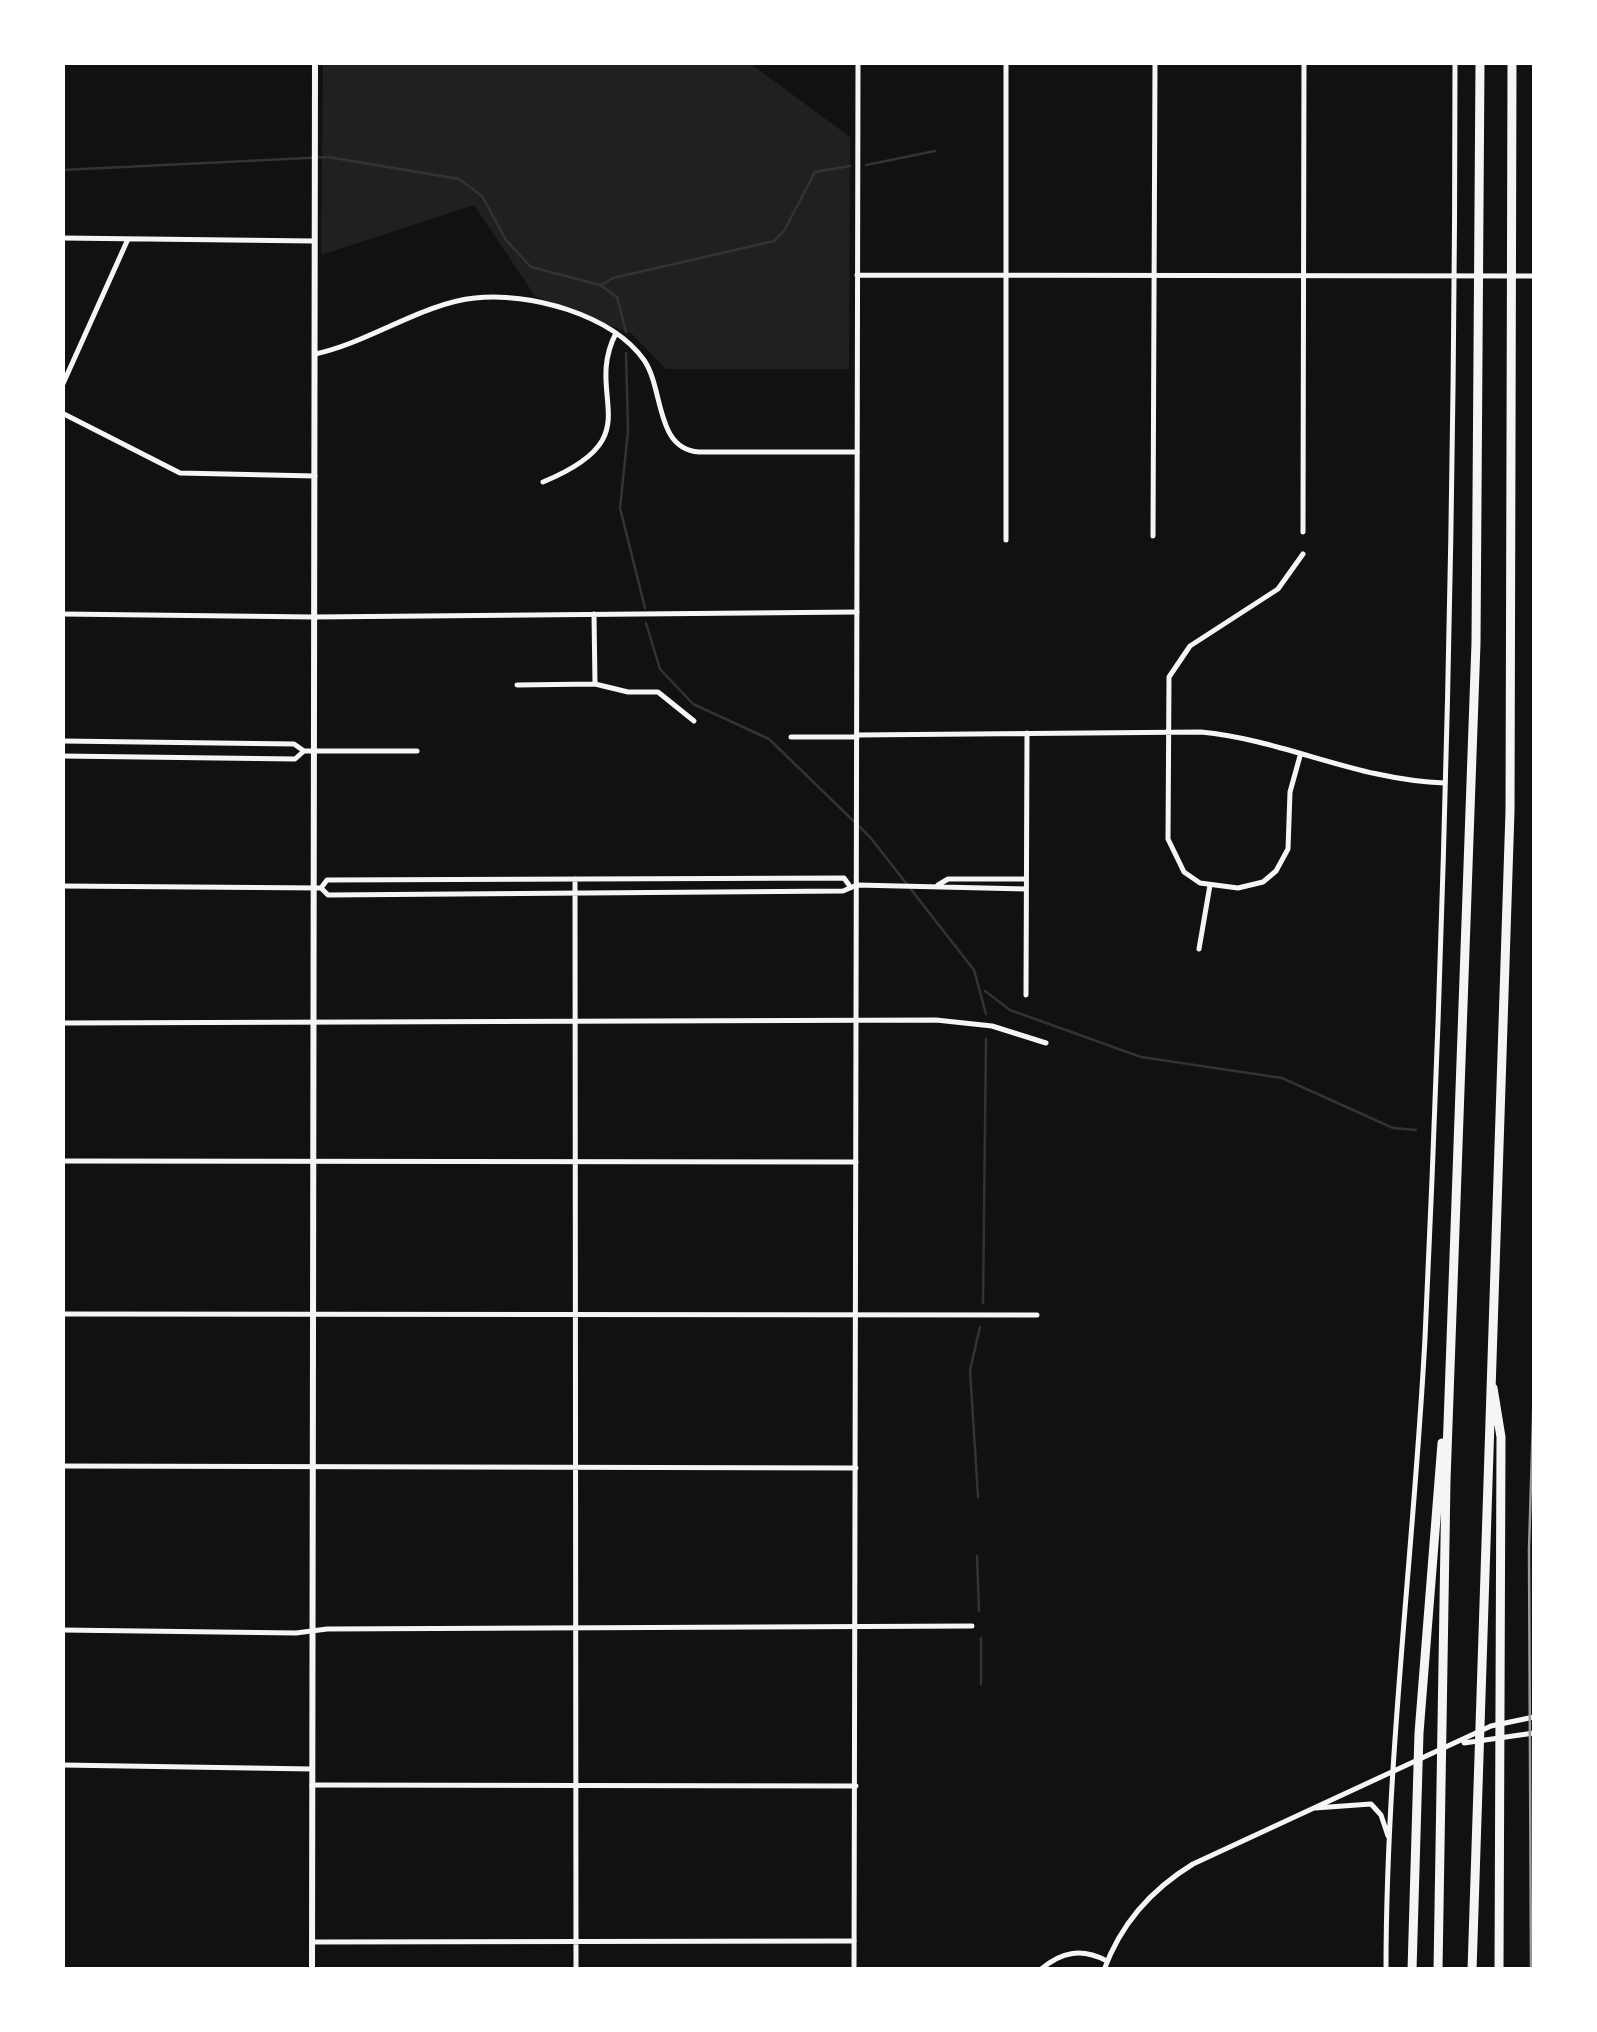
<!DOCTYPE html>
<html>
<head>
<meta charset="utf-8">
<style>
	body { margin:0 }
	#map { position:relative; width:1597px; height:2032px; overflow:hidden; background:#111; font-family:Roboto,sans-serif }
	canvas { display:block }
	.frame { position:absolute; inset:0; border:65px solid #fff; pointer-events:none }
</style>
</head>
<body>
<div id="map">
<canvas width="1597" height="2032"></canvas>
<div class="frame"></div>
</div>
<script>
const c = document.querySelector('canvas').getContext('2d');
c.lineJoin = 'round';
function fillPath(path, color) { c.fillStyle = color; c.fill(path, 'evenodd'); }
function strokePath(path, color, width, dash) { c.strokeStyle = color; c.lineWidth = width; c.lineCap = dash ? 'butt' : 'round'; c.setLineDash(dash || []); c.stroke(path); }
fillPath(new Path2D(`
	M323,63H750L850,137L849,369H666L632,334L535,296L474,205L321,255Z`), '#202020');
strokePath(new Path2D(`
	M866,165L935,151
	M62,170L328,157L459,179L482,196L506,240L531,267L600,285L617,297L626,332
	M601,285L613,278L774,241L784,231L815,172L850,166
	M626,353L628,431L620,508L645,608
	M646,623L660,669L693,704L769,739L870,837L974,970L986,1014
	M985,991L1010,1010L1141,1057L1282,1078L1393,1128L1416,1130
	M983,1303L986,1039
	M978,1497L970,1370L980,1327
	M977,1556L979,1611
	M981,1638V1684`), '#333', 2.5);
strokePath(new Path2D(`
	M315,354C368,343 423,303 475,298C529,292 611,314 644,360C664,389 655,449 699,452H857
	M62,413L180,473L315,476
	M543,482C654,436 582,399 616,333
	M1303,532L1304,62
	M1153,536L1155,62
	M1006,540V62
	M62,614L314,617L857,612
	M594,614L595,684
	M517,685L595,684L628,692H658L694,721
	M857,735L1201,732C1285,740 1356,780 1445,783
	M791,737H857
	M62,741L294,744L304,751
	M62,756L295,759L304,751H417
	M1300,756L1290,792L1288,849L1276,871L1263,882L1238,888L1200,883L1184,872L1168,839L1169,677L1190,646L1278,589L1303,554
	M575,879L576,1970
	M938,885L948,879H1026
	M62,886L321,888L328,895L843,891L857,885L1026,889
	M321,888L327,880L844,878L849,885
	M1199,949L1210,885
	M1026,995L1027,733
	M62,1023L936,1020L992,1026L1046,1043
	M62,1161L856,1162
	M62,1314L1037,1315
	M62,1466L856,1468
	M62,1630L296,1633L327,1629L972,1626
	M62,1765L312,1769
	M312,1785L856,1786
	M312,1942L854,1941
	M1040,1970C1062,1951 1082,1948 1107,1961`), '#f5f5f5', 5);
strokePath(new Path2D(`
	M62,238L314,241
	M857,275L1534,276
	M62,386L128,239
	M1464,1743L1534,1733
	M1315,1808L1371,1804L1381,1815L1388,1836
	M854,1970L858,62
	M1104,1970C1121,1923 1152,1889 1193,1864L1491,1726L1534,1717
	M1386,1970C1386,1758 1414,1549 1425,1338C1445,913 1455,488 1455,62`), '#f5f5f5', 5);
strokePath(new Path2D(`
	M312,1970L315,62`), '#f5f5f5', 6);
strokePath(new Path2D(`
	M1493,1388L1501,1437L1499,1970
	M1412,1970L1419,1733L1442,1443
	M1438,1970L1446,1480L1476,643L1480,62
	M1472,1970L1510,811L1512,62`), '#f5f5f5', 9);
strokePath(new Path2D(`
	M1531,1970L1529,1549L1534,1384`), '#9a9a9a', 2.5);
</script>
</body>
</html>
